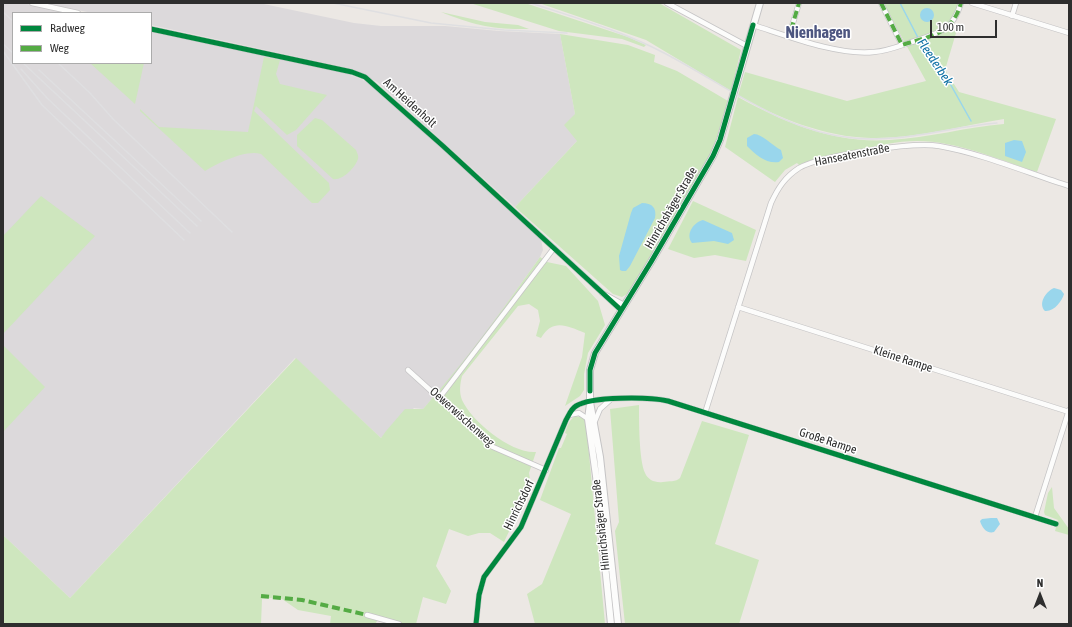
<!DOCTYPE html>
<html>
<head>
<meta charset="utf-8">
<style>
	body { margin:0 }
	#map { position:relative; width:1072px; height:627px; overflow:hidden; background:#ece8e4; font-family:"Asap Condensed",sans-serif }
	canvas { display:block }
	.frame { position:absolute; inset:0; border:4px solid #2e2e2e; pointer-events:none }
	.legend { position:absolute; left:12px; top:12px; width:140px; height:52px; box-sizing:border-box; background:#fff; border:1px solid #ababab; margin:0; padding:5px 7px; list-style:none; font-size:12px; color:#2e2e2e }
	.legend li { display:flex; align-items:center; gap:8px; height:20px }
	.legend b { width:20px; border:1px solid #ababab }
	.north { position:absolute; left:1020px; top:575px; width:40px; height:40px; -webkit-text-stroke:3px #fff; paint-order:stroke; rotate:0deg; font-size:11px; font-weight:700; line-height:16px; text-align:center; color:#2e2e2e }
	.north::after { content:''; display:block; margin:auto; width:14px; height:18px; background:#2e2e2e; clip-path:polygon(50% 0,100% 100%,50% 72%,0 100%) }
	.scale { position:absolute; left:930px; top:20px; width:67px; height:18px; box-sizing:border-box; border:2px solid #2e2e2e; border-top:0; padding-left:5px; font-size:12px; line-height:14px; white-space:nowrap; color:#2e2e2e; -webkit-text-stroke:3px #fff; paint-order:stroke }
</style>
</head>
<body>
<div id="map">
<canvas width="1072" height="627"></canvas>
<div class="frame"></div>
<ul class="legend">
<li><b style="height:5px;background:#00873e"></b>Radweg</li>
<li><b style="height:5px;background:#54ab44"></b>Weg</li>
</ul>
<div class="north">N</div>
<div class="scale">100 m</div>
</div>
<script>
const c = document.querySelector('canvas').getContext('2d');
c.lineJoin = 'round';
function fillPath(path, color) { c.fillStyle = color; c.fill(path, 'evenodd'); }
function strokePath(path, color, width, dash) { c.strokeStyle = color; c.lineWidth = width; c.lineCap = dash ? 'butt' : 'round'; c.setLineDash(dash || []); c.stroke(path); }
function write(font, color, halo, rows, align = 'center') {
  c.font = font + ' "Asap Condensed",sans-serif'; c.lineWidth = 3; c.setLineDash([]); c.textBaseline = 'middle'; c.strokeStyle = halo; c.fillStyle = color; for (const [text, x, y, turn = 0] of rows) {
    c.save(); c.translate(x, y); c.rotate((+turn || 0) * Math.PI / 180); c.textAlign = isNaN(turn) ? turn : align; if (halo) c.strokeText(text, 0, 0); c.fillText(text, 0, 0); c.restore();
  }
}
fillPath(new Path2D(`
	M3,3H23L66,13H13V63H151V32L348,74L361,79L373,86L514,213L541,239L543,250L540,257L488,330L451,378L423,409L414,408L381,438L295,358L70,598L3,535Z
	M44,3H259L354,23L381,26H445L499,31L560,34L575,114L577,141L515,207L377,82L353,69L151,25V13H92Z`), '#dcd9db');
fillPath(new Path2D(`
	M470,3H525L628,37L646,45L644,47L622,39L559,31Z
	M539,3H659L741,50L731,91L646,40Z
	M883,3H960L949,25L956,33L945,70L959,92L1056,119L1037,172C999,160 958,141 917,141C897,141 877,146 857,150C837,154 817,156 799,165L797,163L785,170L775,182L725,147L738,97C785,123 835,144 890,140C929,138 966,127 1004,124V119C960,126 915,139 871,138C824,137 779,118 738,96L745,72L847,101L926,81Z
	M441,12L485,22L518,25L529,29C493,30 474,25 441,12Z
	M560,34L628,45L655,55L654,62L677,71L728,101L711,156L629,293L622,297L613,294L515,207L577,141L564,125L575,114Z
	M264,57L280,60L276,74L280,84L327,95L296,130L287,135L256,106L254,111L329,183L330,190L318,203H312L261,154C246,149 218,163 205,171L140,111V109L159,127L248,132Z
	M90,63H144L135,104Z
	M315,118L322,120L356,150C357,153 359,156 358,159C355,168 342,181 333,179L297,146V135Z
	M41,196L95,236L3,334V236Z
	M693,201L756,230L746,261L715,255L694,258L668,249Z
	M540,257L547,262L566,266L598,301L605,325L588,353L584,374V390L580,396L565,406L582,357L585,333C567,326 553,318 541,338L536,336L540,321L538,310L529,304L518,306L462,376C460,384 459,392 462,400C472,422 512,454 536,452L529,473L531,485L504,542L490,533H479L468,536L449,529L436,566L451,591L446,604L423,597L416,624H388L389,623L378,620L375,624H330L331,616L298,610L279,597L262,599L261,624H3V535L70,598L296,358L381,438L386,431L405,409H423C466,361 503,309 540,257Z
	M3,345L45,387L3,432Z
	M639,405C639,421 639,460 645,473C648,480 655,483 663,482C669,481 676,482 680,478L702,421L749,435L715,544L759,560L739,624H625L615,531L619,522L610,409Z
	M576,416L583,418L586,422L605,624H535L527,594L542,584L571,514L540,500L559,448H561L567,434L565,433C567,427 569,419 576,416Z
	M1052,487L1054,508L1069,529V535L1055,531L1058,520L1045,515L1044,512L1048,493Z`), '#cee6be');
fillPath(new Path2D(`
	M920 15a7 7 0 1 1 14 0a7 7 0 1 1-14 0Z
	M754,134C762,134 773,146 781,150L783,158L779,162C766,164 756,155 747,146V138Z
	M1014,140L1022,141L1026,152L1022,162L1005,156V143Z
	M642,203C652,203 657,208 655,218L630,266L626,271H622L620,270L619,256L631,213L633,208Z
	M703,220L732,233L734,240L728,244L714,241L692,243C685,234 694,222 703,220Z
	M1054,288L1061,290L1064,294C1062,301 1054,312 1045,311C1038,304 1045,292 1054,288Z
	M991,518H997L1000,524L994,532C987,534 982,528 980,521L982,519Z`), '#99d6ec');
strokePath(new Path2D(`
	M900,3L928,57L943,71L971,121`), '#99d6ec', 1.5);
const minor = new Path2D(`
	M32,3L78,13
	M667,3L747,46
	M881,3L902,45
	M972,3L1069,33
	M1012,16L1016,3
	M753,25C788,36 839,56 874,52C889,51 904,44 918,40C942,32 953,29 961,3
	M151,29L352,72L365,77L443,146L621,310
	M789,36L799,3
	M602,293L624,305
	M738,307L1069,412
	M408,370L493,447L546,470
	M440,397L554,248
	M705,413L771,203C778,188 785,177 799,168C822,155 912,142 939,146C980,153 1028,173 1069,186
	M569,415L579,413L588,419
	M595,421L600,409L610,400
	M1035,517L1069,410
	M367,615L399,624
	M476,624L479,595L484,577L521,527L566,420C569,415 571,409 576,406C592,396 649,397 668,401L1056,524`);
const secondary = new Path2D(`
	M590,404L588,419L596,476L611,624
	M618,624L600,457L590,402V370L595,353L651,262L713,156L720,140L760,3`);
strokePath(minor, '#c5c4c5', 6);
strokePath(secondary, '#c5c4c5', 8);
strokePath(minor, '#fcfcfb', 4.5);
strokePath(secondary, '#fcfcfb', 6);
strokePath(new Path2D(`
	M333,3L431,23L504,30L567,33
	M531,3C576,18 622,31 664,53C726,85 781,131 853,138C902,143 948,127 997,123
	M3,12L13,21
	M3,44L13,53
	M3,51L42,105L184,240
	M23,63L197,226
	M58,63L90,93L113,119L232,232
	M21,69L47,98L190,233
	M39,70L201,221`), '#dfdfe1', 1.5);
strokePath(new Path2D(`
	M881,3L902,45C930,36 952,35 961,3
	M791,30L799,3
	M261,596L302,600L367,615`), '#54ab44', 4, [8, 4]);
strokePath(new Path2D(`
	M151,29L352,72L365,77L443,146L621,310
	M590,391V370L595,353L651,262L713,156L720,140L753,25
	M476,624L479,595L484,577L521,527L566,420C569,415 571,409 576,406C592,396 649,397 668,401L1056,524`), '#00873e', 5);
write('12px', '#2e2e2e', '#fff', [
	["Am Heidenholt",410,103,42],
	["Hanseatenstraße",852,155,-11],
	["Hinrichshäger Straße",671,208,-60],
	["Kleine Rampe",903,359,18],
	["Oewerwischenweg",462,417,42],
	["Große Rampe",828,441,18],
	["Hinrichsdorf",519,505,-64],
	["Hinrichshäger Straße",601,525,-96]
]);
write('italic 13px', '#0d6fa3', '#fff', [
	["Fleederbek",935,62,56]
]);
write('bold 16px', '#4d5680', '#fff', [
	["Nienhagen",818,33]
]);
</script>
</body>
</html>
